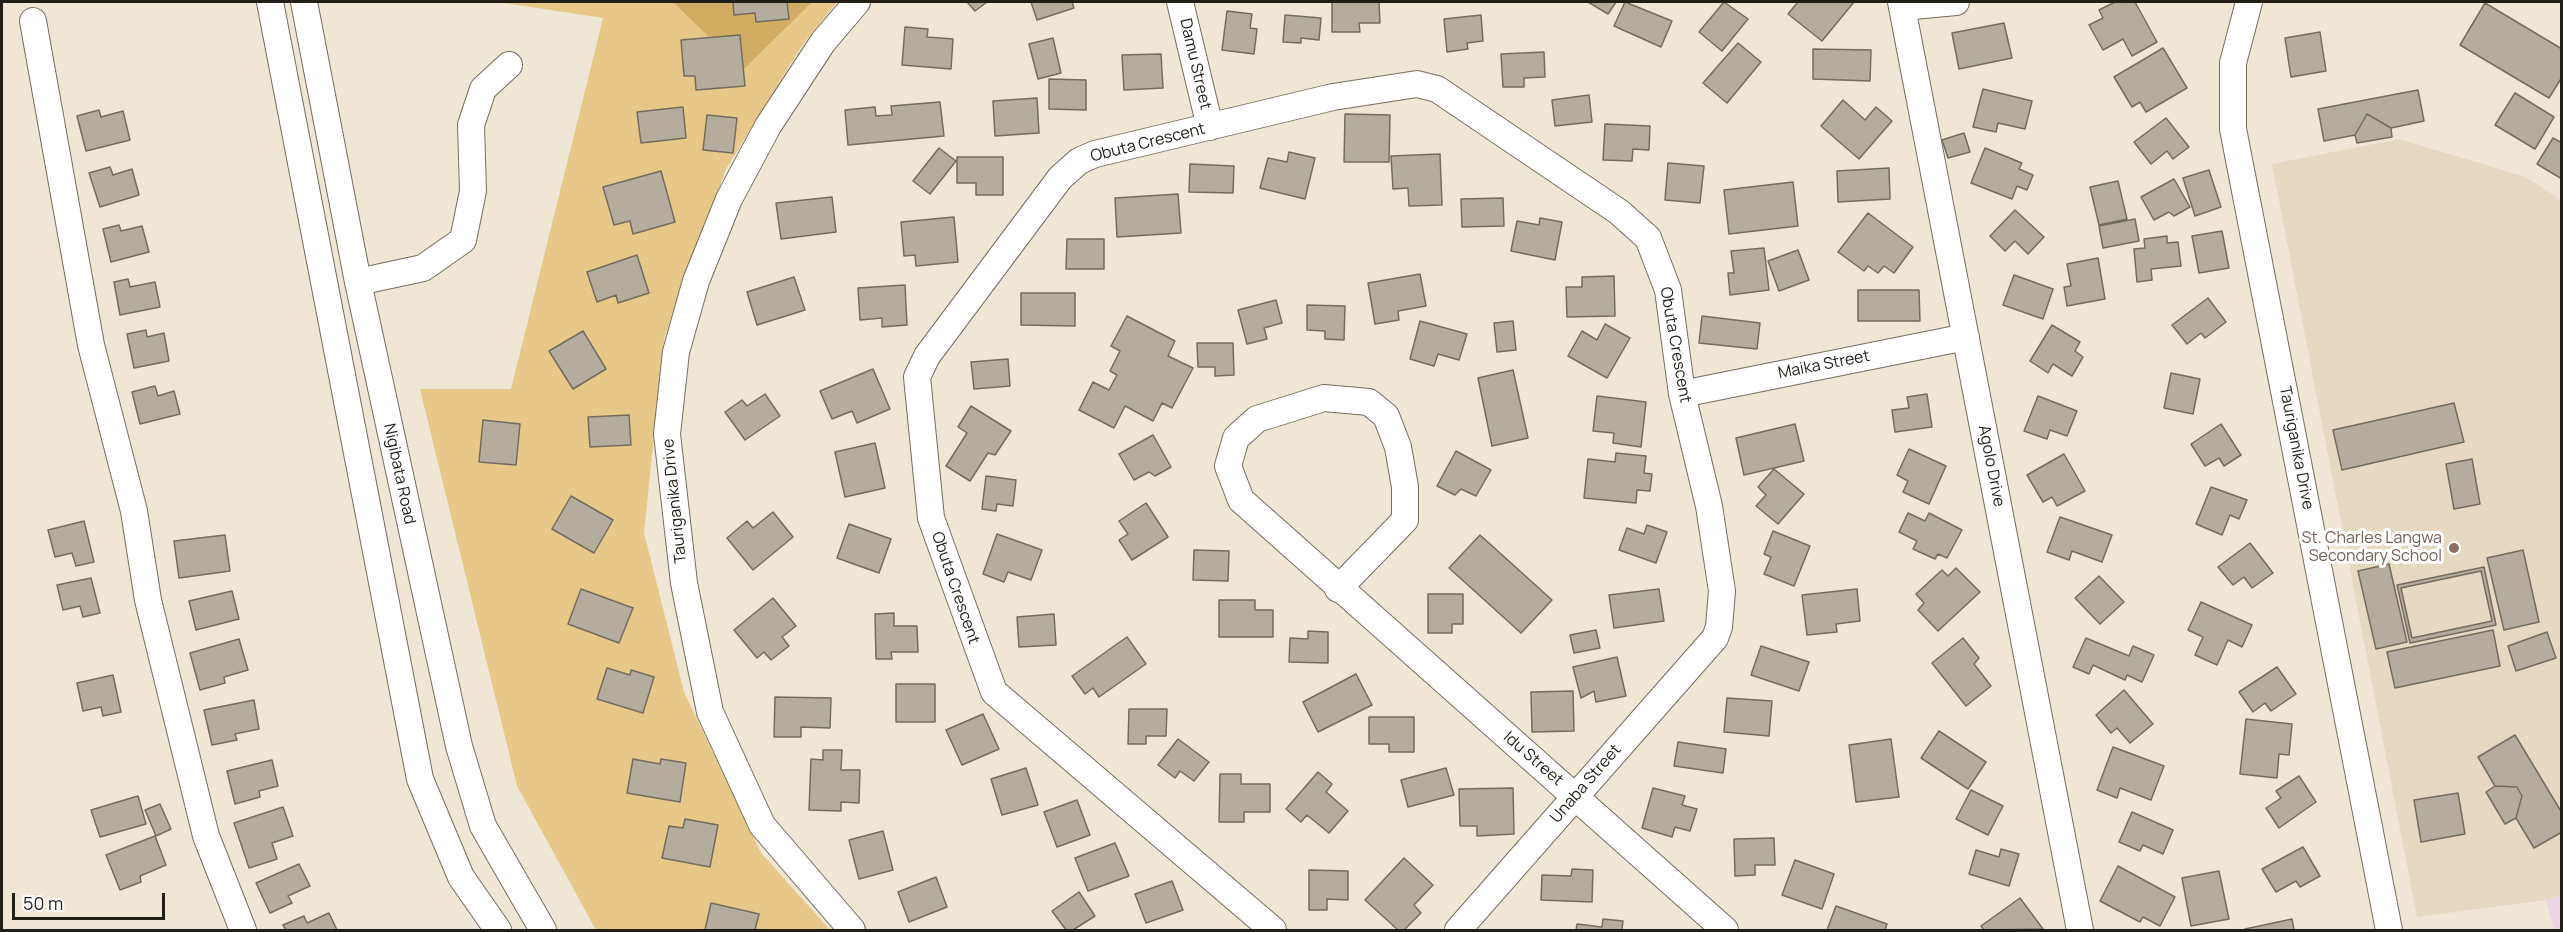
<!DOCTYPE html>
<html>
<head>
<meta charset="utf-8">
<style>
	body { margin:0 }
	#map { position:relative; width:2563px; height:932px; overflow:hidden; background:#efe6d5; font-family:Manrope,sans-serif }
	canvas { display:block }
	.frame { position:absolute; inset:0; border:3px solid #211e18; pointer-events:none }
	.scale { position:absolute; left:12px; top:893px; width:153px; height:27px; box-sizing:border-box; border:3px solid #211e18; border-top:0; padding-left:8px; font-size:18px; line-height:21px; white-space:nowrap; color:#211e18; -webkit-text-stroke:4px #fff; paint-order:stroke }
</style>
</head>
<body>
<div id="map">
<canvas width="2563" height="932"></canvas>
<div class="frame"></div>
<div class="scale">50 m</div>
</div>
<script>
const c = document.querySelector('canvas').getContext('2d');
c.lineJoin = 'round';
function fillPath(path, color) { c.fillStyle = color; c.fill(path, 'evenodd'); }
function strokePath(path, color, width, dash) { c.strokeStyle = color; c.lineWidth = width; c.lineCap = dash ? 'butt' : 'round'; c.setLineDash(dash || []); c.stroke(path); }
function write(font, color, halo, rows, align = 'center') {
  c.font = font + ' Manrope,sans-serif'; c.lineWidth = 6; c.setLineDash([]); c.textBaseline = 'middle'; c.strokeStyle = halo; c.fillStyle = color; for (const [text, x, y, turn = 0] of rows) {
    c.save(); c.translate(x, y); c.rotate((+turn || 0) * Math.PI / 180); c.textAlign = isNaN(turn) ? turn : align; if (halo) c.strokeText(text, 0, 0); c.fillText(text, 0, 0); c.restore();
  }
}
fillPath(new Path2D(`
	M2399,139L2526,177L2561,200V895L2546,900L2417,917L2272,164Z`), '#e5d9c2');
fillPath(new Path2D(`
	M2561,895V930H2554L2546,900Z`), '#ead6e6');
fillPath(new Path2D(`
	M497,2H837L803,44L726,169L664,339L644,533L684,692L761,853L830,930H596L517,786L420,389H511L603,18Z`), '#e7c888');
fillPath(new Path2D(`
	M673,2H812L743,70Z`), '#d0ad63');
const building = new Path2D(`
	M733,2H787L789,19L756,22L755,13L734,15Z
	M967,2H987L975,11Z
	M1031,2H1072L1074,8L1037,20Z
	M1332,2H1379L1380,23H1359L1360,32H1332Z
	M1588,2H1616L1608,14Z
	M1625,2L1672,21L1661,47L1614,26Z
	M1724,2L1748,19L1722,51L1699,32Z
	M1798,2H1854L1822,41L1788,14Z
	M2115,2H2135L2157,42L2132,56L2123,39L2103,50L2089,25L2103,18L2099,10Z
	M2485,3L2562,49V77L2549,98L2460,45Z
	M1227,11L1252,14L1250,28L1257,29L1254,54L1222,50Z
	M1285,15L1321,18L1319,40L1301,38V43L1283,42Z
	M1481,15L1483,41L1467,43L1468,49L1447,52L1444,19Z
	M2004,23L2012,58L1959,69L1952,33Z
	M905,27L928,29L927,37L953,39L951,69L902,65Z
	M2320,32L2326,71L2291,77L2285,38Z
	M740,35L745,86L696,90L695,76H684L681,40Z
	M1053,38L1061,73L1038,79L1029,44Z
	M1738,43L1761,62L1727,103L1703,83Z
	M2163,48L2187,88L2146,112L2140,102L2132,107L2114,77Z
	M1813,49L1871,50L1870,81L1813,79Z
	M1544,52L1545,77L1524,78V87H1503L1501,54Z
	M1161,54L1163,88L1124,90L1122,55Z
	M1049,79L1086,80V110L1049,109Z
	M1983,89L2032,101L2025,129L1998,123L1996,132L1973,127Z
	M2418,90L2424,121L2391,128L2367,114L2355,135L2324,141L2318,109Z
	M2515,93L2554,117L2535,149L2495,125Z
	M1589,95L1592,122L1555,126L1552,100Z
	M1037,98L1039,133L995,136L993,101Z
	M1843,100L1865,120L1876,107L1892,121L1859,159L1821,126Z
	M940,102L944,136L848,145L845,110L875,107L876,116L892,115L891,106Z
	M683,107L686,138L641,143L637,112Z
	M99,110L101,117L123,111L130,140L86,151L77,116Z
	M1345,114L1390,115L1389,162H1344Z
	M2367,114L2391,128L2392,137L2357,143L2355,135Z
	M707,115L737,118L733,153L703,150Z
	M2166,118L2189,147L2173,159L2167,151L2151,164L2134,142Z
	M1605,124L1650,126L1649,150L1633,149L1632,161L1603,160Z
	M1964,133L1970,152L1948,158L1942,140Z
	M2553,138L2562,143V179L2537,164Z
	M939,148L956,161L930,194L913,181Z
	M1985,148L2022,163L2019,169L2033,175L2027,190L2017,186L2012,199L1971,183Z
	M1289,152L1315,158L1305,199L1260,188L1268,158L1287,162Z
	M1440,154L1442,205L1409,206L1408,188L1393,189L1391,156Z
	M957,157H1003V195H976V183H957Z
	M1668,163L1704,166L1700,203L1665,200Z
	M1190,164L1234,166L1233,193L1189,192Z
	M110,167L113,175L132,169L139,195L100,207L89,173Z
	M1889,168L1890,199L1838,202L1837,171Z
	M2209,170L2221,207L2195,216L2183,178Z
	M661,171L675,222L633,234L630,221L614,225L603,187Z
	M2174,179L2190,207L2174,216L2169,212L2154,220L2141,197Z
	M2118,181L2127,219L2099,225L2090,187Z
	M1793,182L1798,226L1729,234L1724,190Z
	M1178,194L1181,233L1117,237L1115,198Z
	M832,197L836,232L781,239L776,203Z
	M1503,198L1504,226L1462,227L1461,199Z
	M2015,210L2044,237L2028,254L2015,241L2005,251L1990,236Z
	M1868,213L1913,247L1894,273L1884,266L1878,273L1868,266L1864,271L1838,252Z
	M954,217L958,262L916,266L915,255L904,256L901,222Z
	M1540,218L1562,222L1555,260L1511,251L1517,221L1539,225Z
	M2135,219L2139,241L2103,248L2099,226Z
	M119,225L121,231L142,226L149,252L111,262L103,229Z
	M2222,231L2229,268L2199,273L2192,236Z
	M2167,236V243L2178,242L2181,266L2151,269L2152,280L2137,282L2134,249L2145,248L2144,239Z
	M1067,239H1104V269H1066Z
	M1764,248L1769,290L1730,295L1728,273H1734L1731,251Z
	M1798,250L1809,280L1779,291L1768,261Z
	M637,255L649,293L618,303L616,295L597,302L587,272Z
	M2098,258L2105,299L2067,306L2064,287L2071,286L2067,264Z
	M1420,274L1426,306L1398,311L1399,320L1375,324L1368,283Z
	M2014,275L2053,289L2043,319L2003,305Z
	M1614,276L1615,316L1567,317L1566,287H1582V277Z
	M794,277L805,310L757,325L747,292Z
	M128,279L130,287L155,282L160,307L120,315L114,282Z
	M905,285L907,325L882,327V318L860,320L858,288Z
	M1858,290H1919L1920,321H1858Z
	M1021,293H1075V326L1021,325Z
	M2208,298L2226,322L2205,338L2201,333L2187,344L2172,325Z
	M1276,300L1282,323L1264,328L1267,339L1247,344L1238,310Z
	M1307,305L1345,306L1344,340L1325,339V331L1307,330Z
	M1127,316L1175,341L1168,356L1193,368L1172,408L1162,403L1153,421L1125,406L1114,428L1079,410L1093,382L1109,390L1117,375L1110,371L1120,351L1111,346Z
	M1702,316L1760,323L1757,349L1699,343Z
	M1420,321L1467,334L1459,360L1438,354L1434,366L1410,359Z
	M1513,321L1516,350L1497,352L1494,323Z
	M1605,324L1630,338L1607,378L1568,356L1582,331L1597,340Z
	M2052,325L2080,342L2075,351L2083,357L2072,376L2053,364L2048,373L2030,361Z
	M146,330L147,337L164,333L169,361L134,368L127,334Z
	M583,331L606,369L573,389L549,351Z
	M1197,343H1233L1234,375L1215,376V367H1198Z
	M1008,359L1010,386L974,389L971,362Z
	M873,369L890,409L857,423L852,411L832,419L820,391Z
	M1513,370L1528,438L1492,446L1478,378Z
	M2171,373L2200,379L2193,414L2164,408Z
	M155,386L158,396L174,391L180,414L140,424L132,392Z
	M765,394L780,416L745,440L725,412L742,400L747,406Z
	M1927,394L1932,427L1895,432L1892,410L1909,408L1907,397Z
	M1597,396L1646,402L1641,447L1613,443L1614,433L1593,431Z
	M2038,396L2077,411L2067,436L2050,430L2047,439L2024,431Z
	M2454,403L2464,442L2342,470L2333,430Z
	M971,406L1011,431L995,455L988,453L970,481L946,466L967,433L958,427Z
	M629,415L631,445L590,447L588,417Z
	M483,420L520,424L516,465L479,462Z
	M1795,424L1804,461L1744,475L1736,438Z
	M2221,424L2241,455L2224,466L2219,458L2205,466L2191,444Z
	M1153,435L1171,467L1155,476L1149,472L1134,480L1119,454Z
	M875,443L885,488L845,497L835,452Z
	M1909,449L1946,466L1929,504L1903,492L1908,481L1897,475Z
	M1456,451L1491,470L1476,496L1461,489L1455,495L1437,486Z
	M1616,453L1646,456L1644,473L1652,474L1650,491L1637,490L1636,503L1584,498L1588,459L1615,462Z
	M2064,454L2085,491L2057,506L2052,497L2043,502L2027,475Z
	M2472,459L2480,504L2454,509L2446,464Z
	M1774,469L1804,494L1778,524L1756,506L1766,495L1758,487Z
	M986,476L1016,480L1013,506L997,504L996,511L982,509Z
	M2211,487L2247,500L2239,519L2230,515L2222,535L2196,524Z
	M571,496L613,520L594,553L552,529Z
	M1146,503L1168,537L1132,560L1119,540L1128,534L1119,521Z
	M773,512L793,537L753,570L727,538L747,521L753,528Z
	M1908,513L1925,521L1929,513L1962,530L1947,558L1938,554L1935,559L1913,549L1917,541L1899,532Z
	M2060,517L2112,535L2102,562L2072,551L2069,560L2047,552Z
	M84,521L94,562L76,566L72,553L55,557L48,530Z
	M849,524L891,539L879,573L837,558Z
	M1647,525L1667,532L1656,563L1619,550L1627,528L1644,534Z
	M1773,531L1810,546L1794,586L1764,574L1771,557L1764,554Z
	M997,534L1042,550L1031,580L1008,572L1004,582L983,574Z
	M225,535L230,571L179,578L174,541Z
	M1480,535L1552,600L1521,633L1449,568Z
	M2250,543L2273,573L2252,588L2244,577L2233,585L2218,567Z
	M1194,550L1229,551L1228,581L1193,580Z
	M2523,550L2539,622L2504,630L2487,558Z
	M2389,564L2407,642L2376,649L2358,571Z
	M2484,567L2496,625L2410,643L2397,585Z
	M1956,568L1980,592L1938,631L1918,610L1924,603L1916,594L1942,570L1948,576Z
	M2481,571L2492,621L2412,638L2401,588Z
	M2099,576L2124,602L2100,624L2075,598Z
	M91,578L100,613L83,617L80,606L63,610L57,585Z
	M581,589L633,608L619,643L568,624Z
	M1659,589L1664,621L1614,628L1609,595Z
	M1857,589L1860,621L1836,624L1837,632L1807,635L1802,595Z
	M232,591L239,619L196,630L189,601Z
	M1428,594H1463V624H1452V633H1428Z
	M773,598L796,626L782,637L789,646L771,660L764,652L757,658L734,630Z
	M1219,600H1255V610H1273V637H1219Z
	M2201,602L2252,625L2242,647L2228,640L2217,665L2195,655L2203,637L2188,630Z
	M894,613V626H917L918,652H891L892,659H876L875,614Z
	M1054,614L1056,645L1019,647L1017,617Z
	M1596,630L1600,648L1574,653L1570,635Z
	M2493,630L2500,666L2395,688L2387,652Z
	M1308,631L1328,632V663L1289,662L1290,638L1308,639Z
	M2547,632L2556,658L2516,671L2508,646Z
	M1127,637L1146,664L1099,697L1093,688L1085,694L1072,676Z
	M1963,638L1979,658L1974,664L1991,686L1966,706L1932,663Z
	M2086,638L2129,656L2133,646L2154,655L2142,682L2127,675L2125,680L2093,665L2089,674L2073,667Z
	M239,639L248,670L224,677L225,683L200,690L190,653Z
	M1761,646L1809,662L1799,691L1751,675Z
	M1617,657L1626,696L1596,702L1594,691L1581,698L1573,667Z
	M2277,667L2296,694L2271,711L2265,703L2253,712L2239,692Z
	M607,668L630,675L631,670L654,677L643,713L597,699Z
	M1356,674L1372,705L1318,732L1303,702Z
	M113,675L121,712L103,716L101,707L83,711L77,683Z
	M896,684H935V722H896Z
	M2124,690L2153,724L2130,743L2117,728L2111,733L2096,715Z
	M1573,691L1574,731L1532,732L1531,692Z
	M775,697L831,698L830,728L801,727V737H774Z
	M1727,698L1772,701L1769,736L1724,732Z
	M254,700L259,729L235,734L237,740L212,745L204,710Z
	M1129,709H1167L1166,736H1146V744H1128Z
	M983,714L999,749L962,765L946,730Z
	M1369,717H1414V752H1389V744H1369Z
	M2246,719L2292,724L2289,755L2279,754L2277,778L2240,774Z
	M1939,731L1986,762L1968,789L1921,758Z
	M2515,735L2562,813V832L2534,848L2516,818L2522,796L2517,787L2495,786L2478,757Z
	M1178,739L1209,762L1194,781L1180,771L1175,778L1158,765Z
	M1891,739L1899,797L1856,802L1849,745Z
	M1678,742L1726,749L1723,773L1674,766Z
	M2113,747L2164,766L2151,800L2120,788L2117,798L2097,790Z
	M823,750H842L841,770H860L859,803L841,802V811L809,810L811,759L823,760Z
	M633,759L660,764L661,759L686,763L680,802L627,793Z
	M272,760L278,786L259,791L260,797L235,804L227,771Z
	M1026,768L1038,805L1002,815L991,779Z
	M1446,768L1454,795L1408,807L1401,780Z
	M1318,772L1332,784L1326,792L1348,811L1329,833L1307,815L1301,822L1286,809Z
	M1220,774H1241V784H1270V812H1244V822H1219Z
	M2299,776L2316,802L2279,828L2266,808L2281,798L2276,791Z
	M2495,786L2517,787L2522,796L2516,818L2505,824L2486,792Z
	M1513,788L1514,834L1477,836V826H1460L1459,789Z
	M1653,788L1685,796L1682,805L1697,809L1690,831L1675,827L1672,837L1642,828Z
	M1971,790L2003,806L1988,835L1956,819Z
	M2458,793L2465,834L2421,842L2414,800Z
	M138,796L146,824L100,837L91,810Z
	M1077,800L1090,835L1057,847L1044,812Z
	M160,804L171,829L156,836L145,810Z
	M283,807L293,836L272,843L277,859L249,868L234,823Z
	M2132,812L2173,830L2163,854L2143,845L2140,851L2119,842Z
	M685,819L718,825L710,867L662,858L669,826L683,828Z
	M883,831L893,870L859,879L849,840Z
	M155,836L166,865L140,876L141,882L120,890L106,855Z
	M1774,838L1775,865H1755V875L1735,876L1734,839Z
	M1115,843L1129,876L1088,891L1075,858Z
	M2303,847L2320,876L2300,887L2296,881L2276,892L2262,869Z
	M2001,849L2019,854L2009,886L1969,874L1976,850L1999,857Z
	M1404,858L1433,885L1414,905L1421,913L1404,930H1398L1365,900Z
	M1795,860L1834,874L1822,909L1782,895Z
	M299,864L310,886L288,896L292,903L270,913L256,883Z
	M2118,866L2175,897L2160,926L2143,917L2140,922L2100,901Z
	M1572,869L1593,870L1592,902L1541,900L1542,875L1571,876Z
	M1309,870L1348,871V900L1327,899V910H1309Z
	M2219,871L2229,919L2191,926L2182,878Z
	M936,877L947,907L909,922L898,892Z
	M1172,881L1183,910L1146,923L1135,894Z
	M1079,892L1095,916L1073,930H1066L1052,911Z
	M2020,898L2043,929L1984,930L1981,926Z
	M711,903L759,914L755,930H705Z
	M1836,906L1887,924L1885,930H1827Z
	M329,913L337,930H286L283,925L304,916L307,923Z
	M1603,919L1623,921L1622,930H1576L1577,924L1602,927Z
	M2292,919L2294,930H2245V929Z`);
fillPath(building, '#b4ac9c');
strokePath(building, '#736c5d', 1.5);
const minor = new Path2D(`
	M270,2L420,779L461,877L498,930
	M304,2L358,282L459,746L483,826L543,930
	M1180,2L1210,127
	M1901,2L2080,930
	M2249,2L2233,63V129L2389,930
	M1902,7L1956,2
	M33,21L91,345L134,511L148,600L206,836L243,930
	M358,282L423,268L463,240L473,191L471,125L483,89L509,65
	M1682,394L1966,337
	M1338,589L1405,520V487L1398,447L1386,416L1369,402L1324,398L1257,419L1236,438L1228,466L1241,500L1725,930
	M852,930L762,825L710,712L684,583L667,434L676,352L696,281L729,199L768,126L823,42L857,2
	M1273,930L994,692L931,518L917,377L927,356L1060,178L1079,161L1095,154L1333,97L1417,84L1437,89L1619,212L1648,238L1668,290L1682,394L1709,506L1722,591L1719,627L1715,638L1458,930`);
strokePath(minor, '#756e5f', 28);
strokePath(minor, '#fff', 26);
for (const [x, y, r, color] of [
	[2454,548,6,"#8d6e63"]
]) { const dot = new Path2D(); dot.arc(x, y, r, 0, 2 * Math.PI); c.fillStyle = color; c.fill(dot); strokePath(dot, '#fff', 2); }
write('16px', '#211e18', '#fff', [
	["Damu Street",1195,64,77],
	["Obuta Crescent",1148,143,-14],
	["Obuta Crescent",1675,345,80],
	["Maika Street",1824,365,-11],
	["Tauriganika Drive",2296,448,79],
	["Agolo Drive",1991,466,79],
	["Nigibata Road",399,474,78],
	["Tauriganika Drive",675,501,-96],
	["Obuta Crescent",955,588,71],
	["Idu Street",1533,759,41],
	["Unaba Street",1586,784,-49]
]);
write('16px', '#785e54', '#fff', [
	["St. Charles Langwa",2442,539],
	["Secondary School",2442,557]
], 'right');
</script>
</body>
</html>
